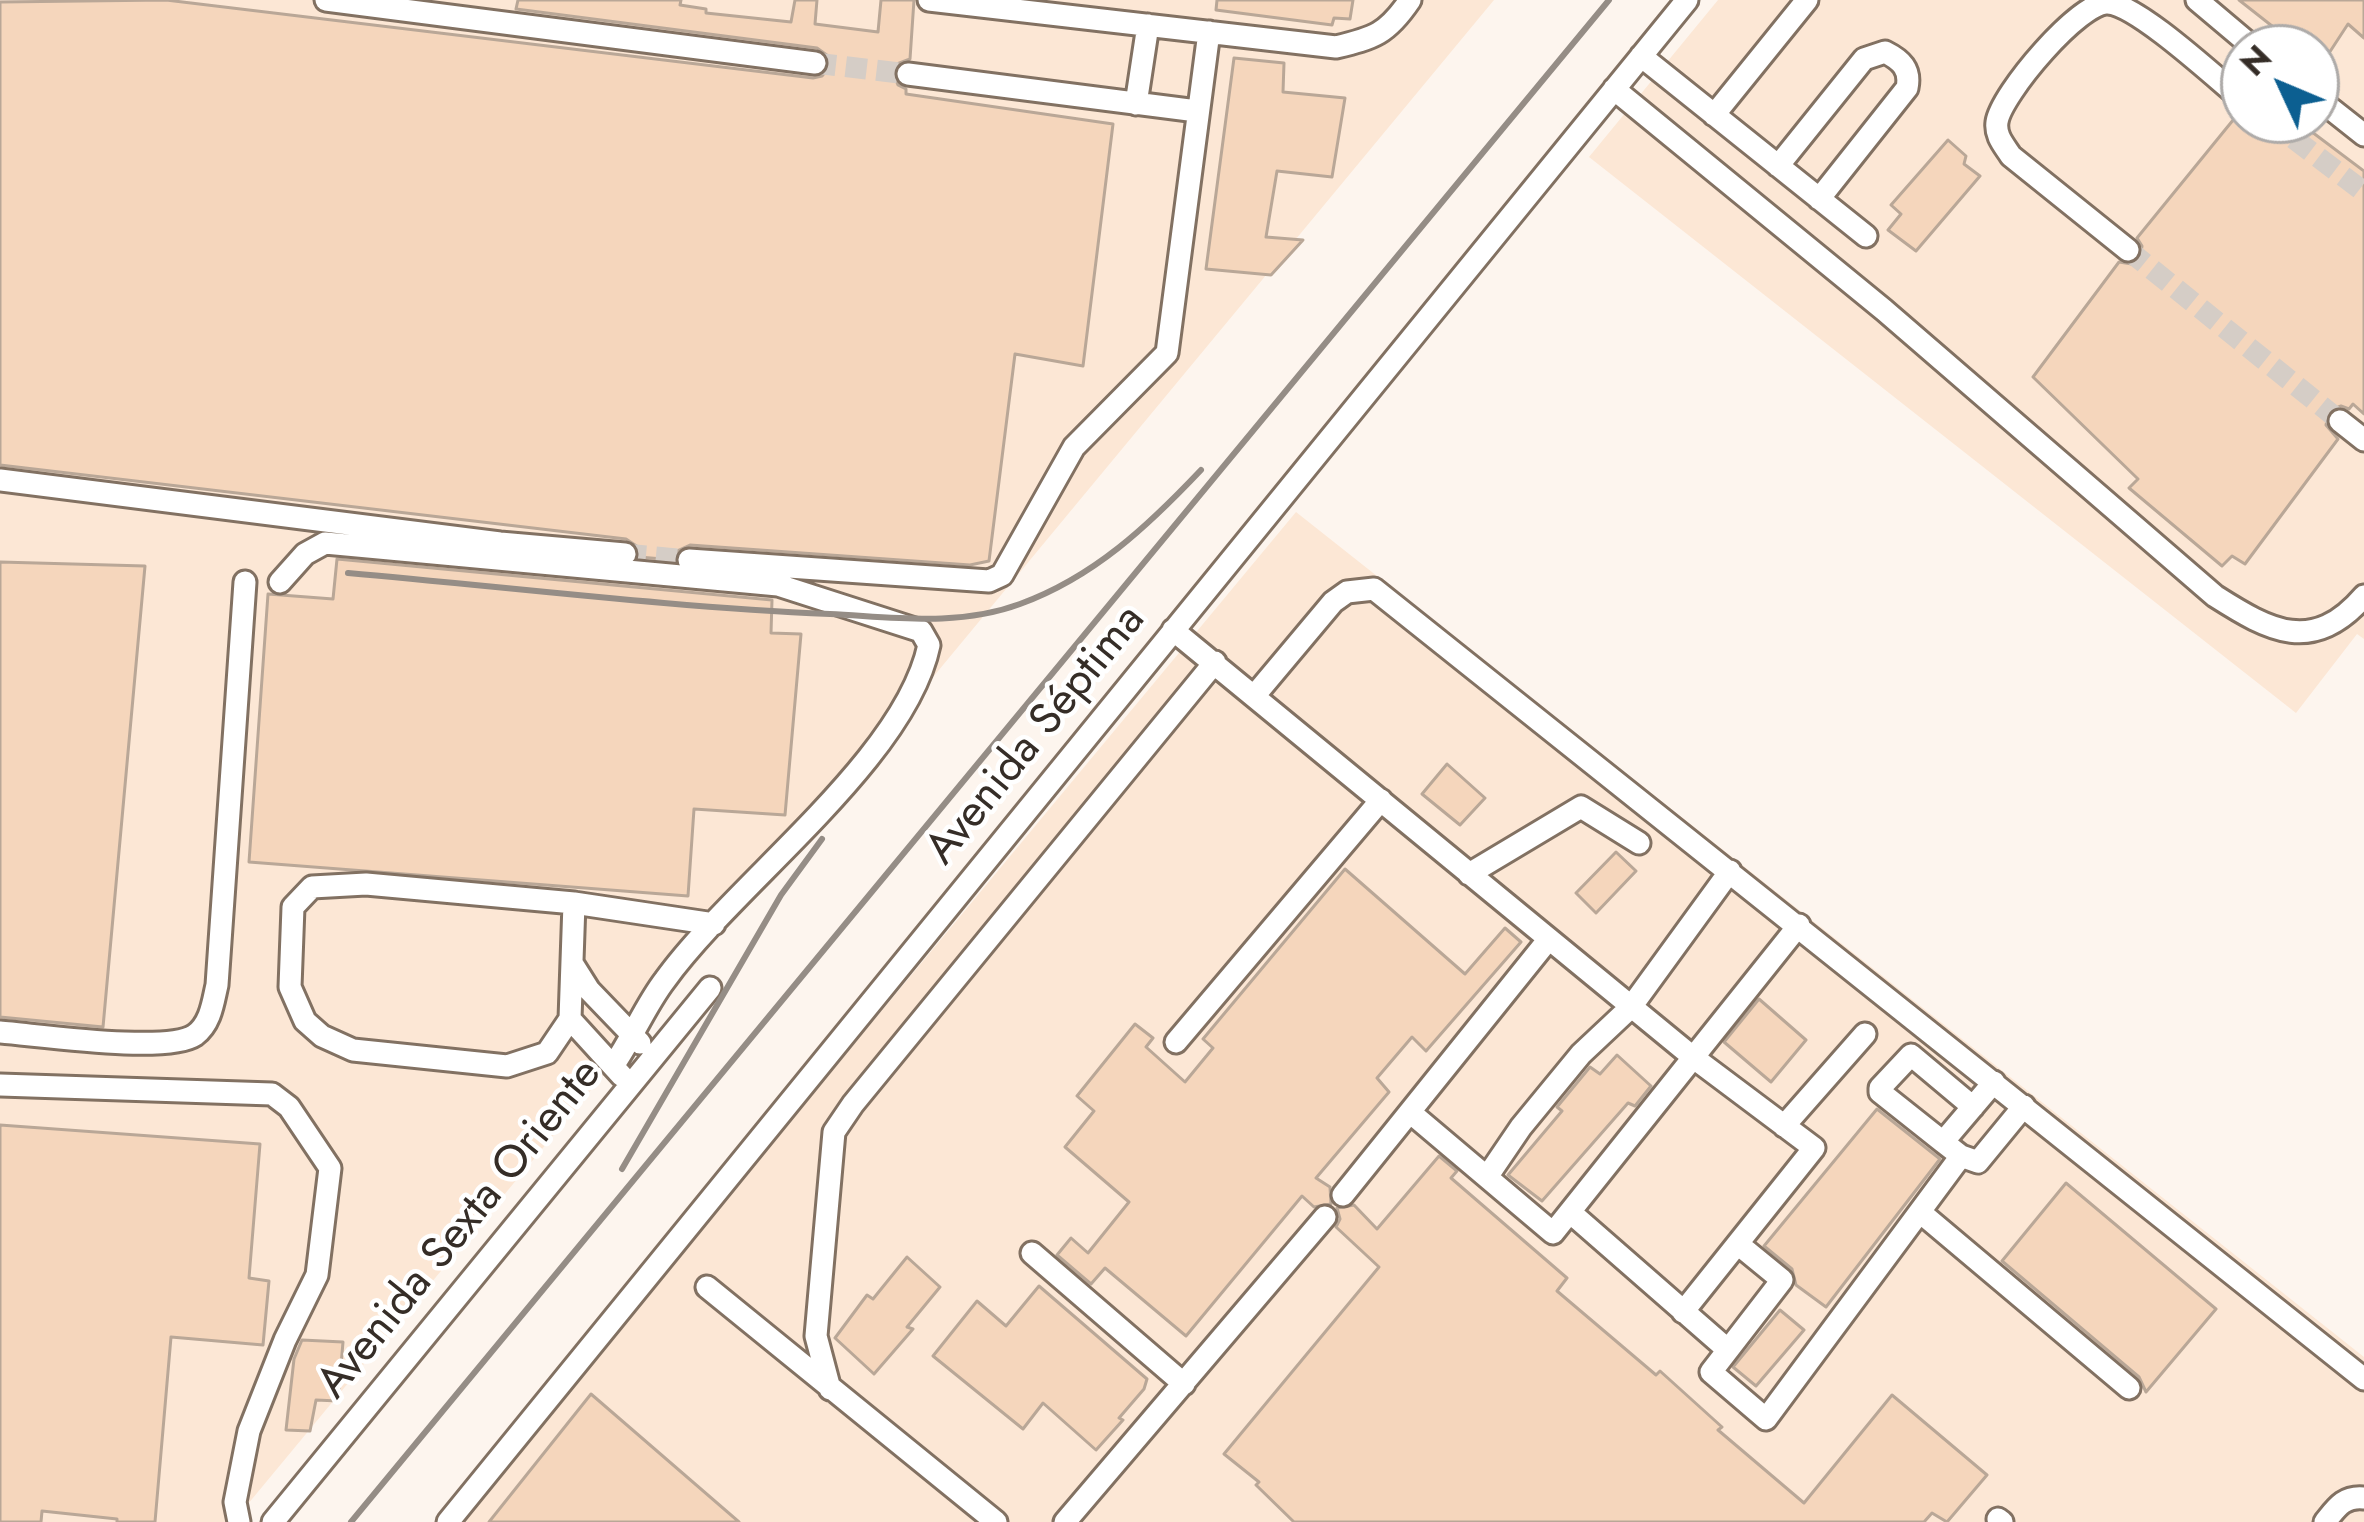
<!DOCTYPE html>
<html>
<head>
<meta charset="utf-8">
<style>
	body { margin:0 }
	#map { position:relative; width:2364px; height:1522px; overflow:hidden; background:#fdf5ee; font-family:Jost,sans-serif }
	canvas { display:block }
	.north { position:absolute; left:2220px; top:24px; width:120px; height:120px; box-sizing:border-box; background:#fff; border:3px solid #aeaba9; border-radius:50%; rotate:314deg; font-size:33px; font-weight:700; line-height:48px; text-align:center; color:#352d27 }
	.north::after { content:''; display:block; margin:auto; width:42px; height:54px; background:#0c5f91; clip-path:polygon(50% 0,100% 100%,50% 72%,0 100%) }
</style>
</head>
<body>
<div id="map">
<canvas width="2364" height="1522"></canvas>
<div class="north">N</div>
</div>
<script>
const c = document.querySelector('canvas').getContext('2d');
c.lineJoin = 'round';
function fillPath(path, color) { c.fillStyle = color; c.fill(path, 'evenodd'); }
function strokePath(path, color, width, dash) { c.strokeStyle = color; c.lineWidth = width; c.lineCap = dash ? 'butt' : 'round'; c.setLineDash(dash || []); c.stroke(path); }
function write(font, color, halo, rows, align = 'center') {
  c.font = font + ' Jost,sans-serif'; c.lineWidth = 9; c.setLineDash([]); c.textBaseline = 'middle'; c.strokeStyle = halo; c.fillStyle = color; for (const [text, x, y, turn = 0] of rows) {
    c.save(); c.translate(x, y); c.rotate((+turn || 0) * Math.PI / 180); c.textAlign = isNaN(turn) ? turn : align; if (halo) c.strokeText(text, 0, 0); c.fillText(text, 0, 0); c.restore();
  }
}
fillPath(new Path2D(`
	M0,0H1494L233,1522H0Z
	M1718,0H2364V639L2357,634L2296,713L1589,157ZM2244,48H2316V120H2244Z
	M1296,512L2364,1357V1522H457Z`), '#fce7d5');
const building = new Path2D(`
	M166,0L813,78L822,76L830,66L828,56L817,48L516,9L518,0H681L680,5L706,9V13L791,22L795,0H817L815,24L878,32L881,0H914L910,59L897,64L893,73L898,85L906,89V94L1113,124L1083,366L1015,354L989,561L970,565L690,545L677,551L674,560L639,557L638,547L626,539L0,465V2Z
	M1217,0H1353L1350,19L1334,18L1332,25L1216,10Z
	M2239,0H2364V38L2348,24L2316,73V48H2300Z
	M1234,58L1284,63L1283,92L1345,98L1332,177L1277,171L1266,237L1303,240L1271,275L1206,269Z
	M2238,114L2244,116V120H2296L2364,171V414L2353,404L2349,409L2341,406L2329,411L2326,425L2338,439L2245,564L2232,556L2222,566L2129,488L2138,479L2033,377L2119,262L2132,264L2140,258L2142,246L2137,238Z
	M1948,140L1966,156L1964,164L1980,176L1916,251L1888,230L1901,214L1891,205Z
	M337,559L772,600L771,633L801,634L785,815L694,809L688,896L249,862L268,594L333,599Z
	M0,562L145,566L103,1027L0,1017Z
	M1447,764L1485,798L1460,825L1422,794Z
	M1616,852L1636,871L1596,913L1576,893Z
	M1345,869L1465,974L1505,928L1521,942L1426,1051L1412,1037L1377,1078L1389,1092L1316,1178L1330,1187L1331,1204L1314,1207L1302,1196L1186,1336L1105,1268L1091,1284L1057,1255L1071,1238L1088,1253L1129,1202L1065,1147L1094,1111L1077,1096L1135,1024L1153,1038L1146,1047L1185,1082L1213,1048L1203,1039Z
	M1759,999L1806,1040L1771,1082L1724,1042Z
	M1617,1055L1651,1086L1635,1106L1628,1103L1542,1201L1508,1175L1562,1111L1557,1107L1590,1067L1600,1074Z
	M1877,1109L1940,1159L1826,1307L1796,1285L1792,1269L1764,1246Z
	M0,1125L260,1144L249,1278L269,1281L263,1345L171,1337L155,1522H117V1519L42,1511L41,1522H0Z
	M1439,1156L1457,1171L1451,1178L1567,1278L1557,1291L1656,1375L1660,1371L1722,1427L1718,1430L1804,1503L1892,1395L1987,1475L1947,1522L1932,1513L1924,1522H1294L1256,1485L1259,1482L1224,1454L1379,1267L1336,1227L1340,1219L1337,1208L1354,1205L1377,1229Z
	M2066,1183L2216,1309L2146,1392L2139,1377L2002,1261Z
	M907,1257L940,1287L907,1327L913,1329L874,1374L835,1338L867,1295L873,1299Z
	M1039,1286L1147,1379L1144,1389L1119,1418L1123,1420L1096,1450L1043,1403L1023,1429L933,1356L977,1301L1006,1326Z
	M1780,1310L1804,1330L1756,1386L1733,1367Z
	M302,1340L343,1342L338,1401L316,1400L310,1431L286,1430L294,1359Z
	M591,1394L739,1522H489Z`);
fillPath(building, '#f5d6bc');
strokePath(building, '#b9a797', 3);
strokePath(new Path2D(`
	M815,63L908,74
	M2269,120L2364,192
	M2128,250L2340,421
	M625,554L689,560`), '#d5cdc6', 21, [21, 10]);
const minor = new Path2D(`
	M326,0L815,63
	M929,0L1336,47C1374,38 1387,34 1410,0
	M2197,0L2254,48
	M1641,56L1866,236
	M908,74L1197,111
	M1614,89L1884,310L2215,596C2270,631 2313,655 2364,596
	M2316,97L2364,135
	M1136,104L1148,25
	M1714,115L1807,0
	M1778,166L1864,59L1885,52C1901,60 1911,69 1907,88L1819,199
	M2128,250L2011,156C2004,145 1995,136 1997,122C2001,94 2080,1 2108,3C2138,5 2217,79 2244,101
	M2340,421L2364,440
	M0,480L500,543L625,554
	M689,560L989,581L1002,575L1074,447L1167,353L1209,32
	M280,582L305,554L325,543L778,585L921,631L929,645C905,760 735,883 665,980C645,1006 632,1039 613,1066
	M1173,630L1694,1058L1814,1148L1683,1312
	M1255,695L1333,602L1347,592L1374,589L2364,1379
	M1469,874L1581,807L1639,843
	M574,903L366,884L312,887L293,907L290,987L305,1021L322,1036L353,1050L507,1066L547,1053L570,1019L574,903L714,924
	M572,963L589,990L640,1043
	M570,1019L622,1076
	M0,1032C39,1035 167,1054 195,1035C211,1023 213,1002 217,985L245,582
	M1176,1042L1381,800
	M1994,1082L1943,1142L1961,1156L1978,1162L2024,1106
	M0,1085L272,1094L289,1107L330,1168L317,1275L285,1340L249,1431L235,1502L239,1522
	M1411,1113L1553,1233L1799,925
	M1784,1126L1865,1034
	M1943,1142L1880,1092V1088L1911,1055L1973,1107
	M1487,1177L1521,1127L1581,1054L1631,1007L1730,871
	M1343,1195L1548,940
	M1570,1212L1728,1350L1711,1372L1766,1419L1961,1156
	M1920,1212L2129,1388
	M1032,1253L1184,1384
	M707,1287L996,1522
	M1728,1350L1782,1280L1738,1244
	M830,1389L816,1336L834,1132L853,1104L1215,662
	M1998,1519L2002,1522
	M273,1522L710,988
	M448,1522L1687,0
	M1065,1522L1325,1217
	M2325,1522C2337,1507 2344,1496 2364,1498`);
strokePath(minor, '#827162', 27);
strokePath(minor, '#fff', 21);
strokePath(new Path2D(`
	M348,573C508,587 669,607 830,614C893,617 958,627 1020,604C1094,577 1148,526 1201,470
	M622,1169L781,895L822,839
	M351,1522L1609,0`), '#958d86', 6);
write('45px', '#352d27', '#fff', [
	["Avenida Séptima",1037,736,-51],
	["Avenida Sexta Oriente",461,1230,-51]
]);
</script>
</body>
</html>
